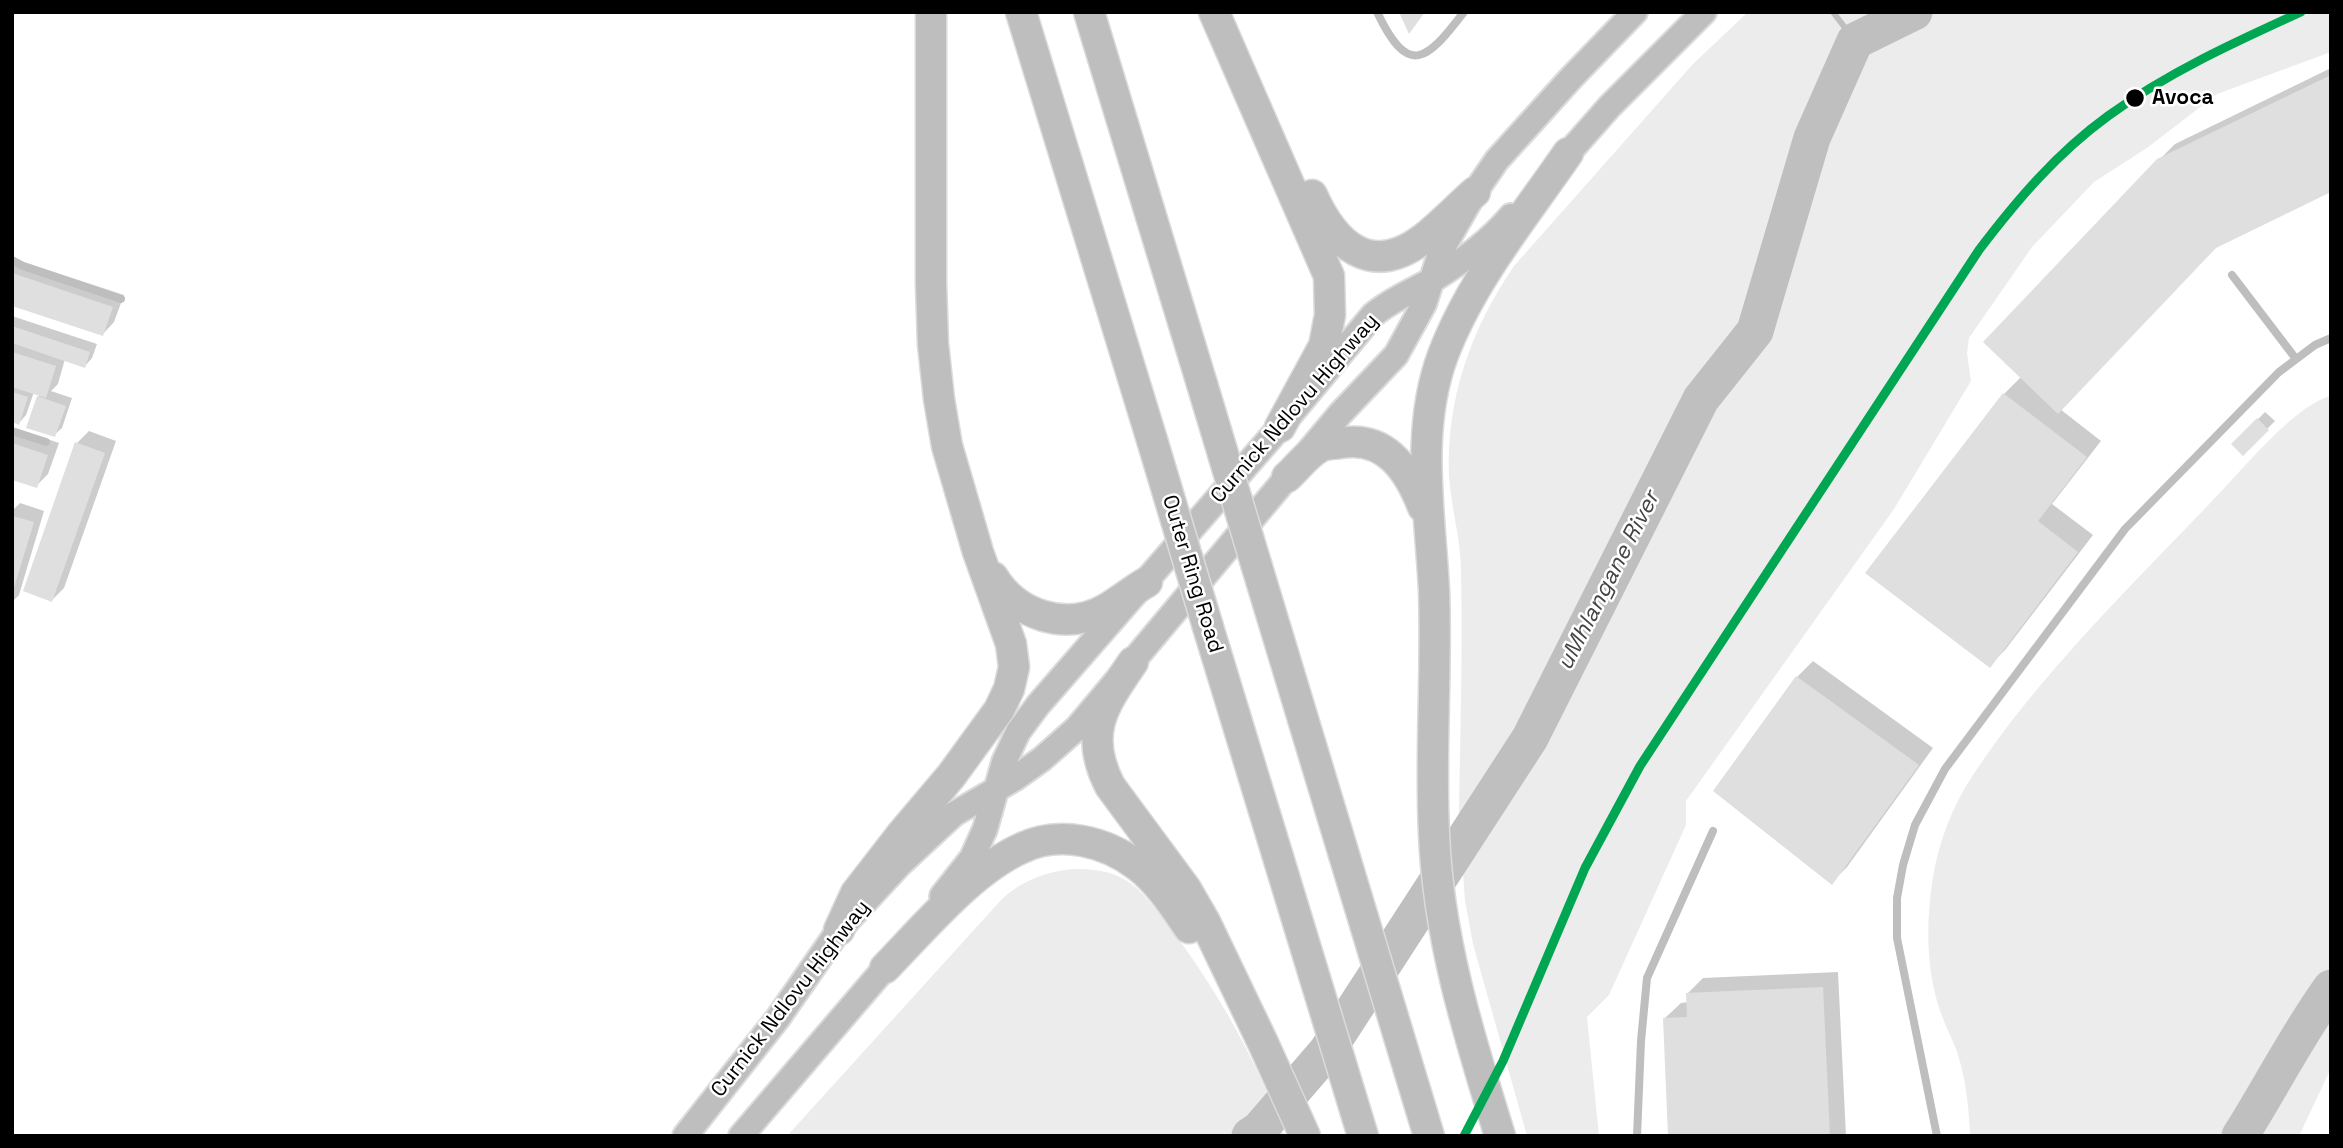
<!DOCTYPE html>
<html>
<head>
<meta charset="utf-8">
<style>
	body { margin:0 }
	#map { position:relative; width:2343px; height:1148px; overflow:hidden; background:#fff; font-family:"Space Grotesk",sans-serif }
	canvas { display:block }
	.frame { position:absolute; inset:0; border:14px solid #000; pointer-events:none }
</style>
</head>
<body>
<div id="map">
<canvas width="2343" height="1148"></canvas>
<div class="frame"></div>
</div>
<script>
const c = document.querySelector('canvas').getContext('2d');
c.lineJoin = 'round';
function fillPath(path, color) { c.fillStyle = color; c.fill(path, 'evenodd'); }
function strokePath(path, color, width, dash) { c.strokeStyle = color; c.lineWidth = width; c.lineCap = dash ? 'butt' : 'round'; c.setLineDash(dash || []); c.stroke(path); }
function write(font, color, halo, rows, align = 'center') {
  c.font = font + ' "Space Grotesk",sans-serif'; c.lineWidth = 5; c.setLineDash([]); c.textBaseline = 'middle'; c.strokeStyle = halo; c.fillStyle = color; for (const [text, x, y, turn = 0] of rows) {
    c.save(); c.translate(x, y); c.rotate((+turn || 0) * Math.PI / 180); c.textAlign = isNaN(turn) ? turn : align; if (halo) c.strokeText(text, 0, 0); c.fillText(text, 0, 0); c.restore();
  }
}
fillPath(new Path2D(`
	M1748,12H2331V52L2217,94L2147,148L2094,182L2032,247L1969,338L1967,353L1971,381L1894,509L1686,801V825L1609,995L1587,1017L1599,1136H1527L1473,944L1465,901L1459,816C1460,735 1463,653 1461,571C1461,539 1451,508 1449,476C1446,399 1471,329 1514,266L1693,64Z
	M2331,396V1068L2299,1136H1970C1969,1108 1966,1079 1957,1052C1952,1038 1944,1023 1939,1008C1926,966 1926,920 1933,877C1939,841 1953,805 1973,775C2039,675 2131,586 2213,500C2241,472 2294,405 2331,396Z
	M1074,869C1089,869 1106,870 1120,877C1141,887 1155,909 1169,926C1216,989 1258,1061 1284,1136H787L1002,899C1023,880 1045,872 1074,869Z`), '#ececec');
fillPath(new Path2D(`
	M2331,68V190L2216,246L2060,409L2101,441L2052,504L2093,535L2005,650L1989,666L2004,394L2021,377L2158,161L2175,144Z
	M15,259L124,295L114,322L103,334L12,304V262Z
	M12,316L97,344L92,358L85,366L65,359L58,384L51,391L72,398L62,428L54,435L38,397L41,394L34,392L26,415L19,423L12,420Z
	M2265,412L2275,421L2243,453L2234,444Z
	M12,427L59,443L48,474L36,486L12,478Z
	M89,431L116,441L64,588L52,600L77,443Z
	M20,503L44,511L19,595L12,602V511Z
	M1813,661L1933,748L1847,867L1832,882L1797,677Z
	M1838,972L1846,1136H1670L1665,1018L1681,1003L1688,1002L1687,994L1703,978Z`), '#0003');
strokePath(new Path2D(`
	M1833,12L1855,41`), '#bfbfbf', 6);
strokePath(new Path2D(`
	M1250,1136L1259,1130L1327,1051L1530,738L1701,399L1755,331L1812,138L1855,41L1914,12
	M2240,1136C2271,1087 2297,1035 2331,988`), '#bfbfbf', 37);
fillPath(new Path2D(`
	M1399,12H1425L1409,34Z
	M2331,75V192L2216,248L2058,414L1983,342L2157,159Z
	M12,273L113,307L103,336L12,306Z
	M12,326L90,352L85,368L12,343Z
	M12,352L56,366L46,398L12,387Z
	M12,392L28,397L19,425L12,422Z
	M2003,393L2087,457L2038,521L2078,552L1990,668L1865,573Z
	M37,396L66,406L55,437L26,428Z
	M2257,418L2269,430L2243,456L2231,444Z
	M75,442L105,453L52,602L23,591Z
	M12,443L48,455L37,488L12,480Z
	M12,516L34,522L13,591L12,590Z
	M1796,676L1919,765L1832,885L1713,791Z
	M1823,987L1830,1136H1668L1663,1018L1687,1017L1686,993Z`), '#dfdfdf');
const primary = new Path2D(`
	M1557,166L1610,106L1704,12
	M942,896L972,858L985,829L1004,762L1018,732L1038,705L1280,427L1373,315C1392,299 1413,291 1434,279C1463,261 1489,242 1511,216
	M685,1136L778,1018L839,930L899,865L954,814L1014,779L1042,759L1077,728L1340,414L1396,355L1424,304L1441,251L1475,192L1497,160L1572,77L1635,12
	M741,1136L896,955`);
const highway = new Path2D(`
	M1021,12L1152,440
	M1089,12L1202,384
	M1214,12L1329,276L1330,315L1324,346L1280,427
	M1312,195C1334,244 1370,279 1423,239C1441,225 1458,207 1475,192
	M1287,477C1297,468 1308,453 1320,447C1325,444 1335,444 1341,443C1386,435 1409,471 1423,507
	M1257,567L1429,1136
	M993,577C1016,615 1066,632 1106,609C1120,601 1133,590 1147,582
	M1208,627L1363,1136
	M1133,662C1103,706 1083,733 1110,786L1186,889L1205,922L1263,1043L1305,1136
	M839,930L856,893L901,835L951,776L999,710L1009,689L1014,667L1011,644L978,552L947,446L939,399L933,344L931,283V12
	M885,968C923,929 972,870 1022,848C1060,830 1105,841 1138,866C1158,881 1175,907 1189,928
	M1500,1136C1469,1036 1438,938 1434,833C1430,752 1437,671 1434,590C1430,512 1415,430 1443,355C1471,281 1524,217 1568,153`);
strokePath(primary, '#dbdbdb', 28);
strokePath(highway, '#dbdbdb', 33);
strokePath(new Path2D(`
	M1377,12C1409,79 1427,60 1464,12
	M12,260L23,266L121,299
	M2232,275L2296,359
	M12,431L46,442
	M1637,1136L1641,1041L1647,978L1713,831
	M1937,1136L1897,938V898L1903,865L1915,825L1945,769L2125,529L2279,372L2315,345L2331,338`), '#bebebe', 8);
strokePath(primary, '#bebebe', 24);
strokePath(highway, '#bebebe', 30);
const highwayBridge = new Path2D(`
	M1202,384L1257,567
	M1152,440L1208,627`);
strokePath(highwayBridge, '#dbdbdb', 33, []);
strokePath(highwayBridge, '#bebebe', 30);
strokePath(new Path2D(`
	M1464,1136L1503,1061L1585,868L1640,766L1979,250C2017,200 2057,153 2108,116C2167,73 2235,42 2301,12`), '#00a651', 9);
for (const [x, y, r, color] of [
	[2135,98,10,"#000"]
]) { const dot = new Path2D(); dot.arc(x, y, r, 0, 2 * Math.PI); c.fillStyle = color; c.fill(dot); strokePath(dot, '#fff', 2.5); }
write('bold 21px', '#000', '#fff', [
	["Avoca",2152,98]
], 'left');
write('21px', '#000', '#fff', [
	["Curnick Ndlovu Highway",1295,409,-49],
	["Outer Ring Road",1192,574,73],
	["Curnick Ndlovu Highway",791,999,-52]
]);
write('italic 23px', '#444', '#fff', [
	["uMhlangane River",1609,581,-63]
]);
</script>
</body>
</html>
